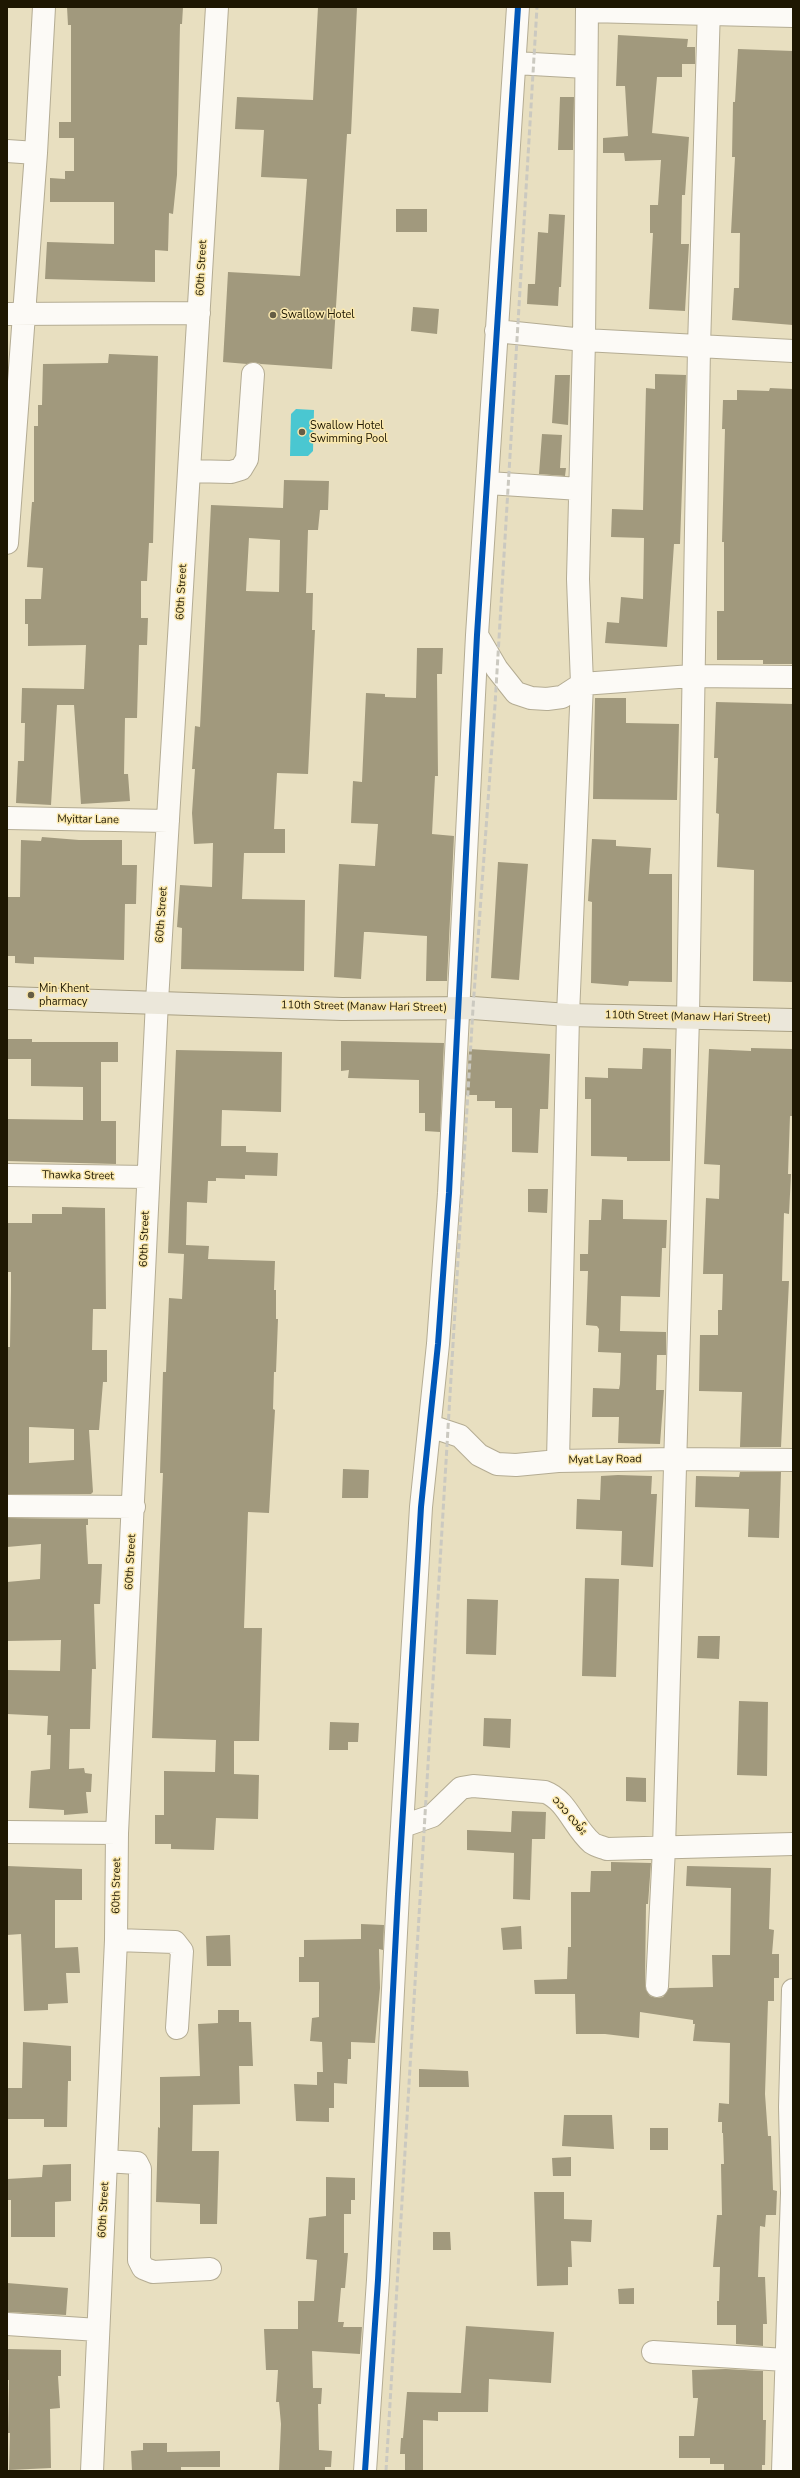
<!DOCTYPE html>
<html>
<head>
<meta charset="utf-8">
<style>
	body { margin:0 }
	#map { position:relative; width:800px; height:2478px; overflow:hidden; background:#e8dfc0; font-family:"Nunito Sans",sans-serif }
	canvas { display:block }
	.frame { position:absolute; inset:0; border:8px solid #1e1702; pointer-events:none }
</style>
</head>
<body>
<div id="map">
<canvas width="800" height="2478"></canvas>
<div class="frame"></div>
</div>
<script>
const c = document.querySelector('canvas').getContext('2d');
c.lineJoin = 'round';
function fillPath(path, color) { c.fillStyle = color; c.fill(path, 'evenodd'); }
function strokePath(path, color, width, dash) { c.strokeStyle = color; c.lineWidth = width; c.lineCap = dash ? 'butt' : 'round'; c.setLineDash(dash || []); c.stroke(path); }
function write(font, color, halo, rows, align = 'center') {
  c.font = font + ' "Nunito Sans","Noto Sans Myanmar",sans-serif'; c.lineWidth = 3; c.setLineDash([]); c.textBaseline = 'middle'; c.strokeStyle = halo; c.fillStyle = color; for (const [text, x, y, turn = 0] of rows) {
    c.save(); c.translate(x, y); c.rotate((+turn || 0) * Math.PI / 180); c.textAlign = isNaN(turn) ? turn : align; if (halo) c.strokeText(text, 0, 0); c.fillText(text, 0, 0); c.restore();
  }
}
fillPath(new Path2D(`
	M296,409L314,410L313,451L308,456H290L291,414Z`), '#4ac7d1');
fillPath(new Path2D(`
	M67,7H183L182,24H180L177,175L173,214L169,213L168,251L155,250V282L45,279L47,242L114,244V202H50V178L65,179V171H74V138H59V122H71V25H68Z
	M318,7H357L351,134H347L332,369L261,364L253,362L247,364L223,362L228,272L300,276L307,179L261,177L264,130L235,129L237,97L313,100Z
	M618,35L688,39L687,47H695V64H682V77H657L652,133L689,137L685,195H682L681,244H689L685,311L649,309L653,233H650V205H658L661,160L625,161L624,153H603V138L628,136L625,86H616Z
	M738,49L793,51V325L732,320L734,288H739L740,233H731L735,157H732L733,102H735Z
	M560,97H574L573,150H558Z
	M396,209H427V232H396Z
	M549,214L565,215L561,287H559L558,306L527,304L528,284H535L538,232L548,233Z
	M413,307L439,309L437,334L411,331Z
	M109,354L158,356L153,543H149L147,581H141V618H148L147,645H139L137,718H125L124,774H128L130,801L81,804L74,705H57L51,805L16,803L18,761H24L25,723H21L22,688L84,689L86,645L28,646V624H25V599H41L43,568L27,567L32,502H34V426H38V405H42L43,364L108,363Z
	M655,374L686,375L680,544H674L667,647L605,643L607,622L619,623L621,597L643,599L644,538L611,537L612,509L643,510L646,388L655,389Z
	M555,375H570L568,425L552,423Z
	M770,388L793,389V664H763V660H717V611H724V542H722L725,429H722L723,400H737V390L769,391Z
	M542,434L562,435L560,468H566L565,476L539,474Z
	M284,480L329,481L328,510H320L318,530H308L306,593H313L312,630H315L308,774L277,773L274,829H285V853H244L242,899L305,900L304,971L181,969L182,928L177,927L180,885L212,887L213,843L194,844L192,813L195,769H192L195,726L200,727L211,505L283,508ZM249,538L280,540L279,592L246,591Z
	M417,648H443L442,674H437L438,776H435L432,834L454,836L447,981H426L427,936L369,932H364L361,979L334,977L339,864L375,866L378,824L351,823L353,781L362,782L366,693L385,694V697L416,698Z
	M595,698H626V723L679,724L677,800L593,799Z
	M716,702L793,704L792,982L753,981L754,870L717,867L719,814L716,813L718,758H714Z
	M42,837L79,840H122V865H137L136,904H125L124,960L34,957V964L15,963V956H7V897H20L21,840L41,841Z
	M592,839L616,840V846L651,848L649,874H672V982L629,981L628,986L591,983L592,902L588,901Z
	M498,862L528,864L519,980L491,978Z
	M7,1039H32V1042H118V1062H101V1121H116V1164L7,1161V1119L83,1120V1087L31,1086V1059H7Z
	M341,1041L444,1043L440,1132L425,1131V1113H419V1080L348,1078L349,1070L341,1071Z
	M643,1048L671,1049L670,1161H627V1157L591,1156V1099H585V1077L608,1078V1068L642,1069Z
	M751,1048L793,1049V1116H790L788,1174H791L789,1214L784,1213L782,1281H789L781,1447H740L742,1392L699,1391L700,1335H718V1310H722L723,1274H703L706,1198L719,1199L720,1165L704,1164L709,1049L751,1051Z
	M469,1049L550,1054L548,1109H540L538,1153L512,1152V1108H495V1101H477V1095H466Z
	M176,1050L282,1052L281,1112L222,1110L221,1146H246V1152L278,1153L277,1176L245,1175V1179L216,1178V1181H208L207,1203L187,1202L186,1245L209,1246L208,1259L275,1261L274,1290H276V1319H278L276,1372H274L273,1409L275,1410L269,1513L248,1512L244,1628H262L259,1741H234V1774L259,1775L258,1819L216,1818L214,1850L171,1849V1844H155V1815H164V1771L215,1772L216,1740L152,1738L163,1473H160L163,1372H166L169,1298L182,1299L184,1254L168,1253Z
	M528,1189H548L547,1213L528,1212Z
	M602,1199L623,1200V1219L667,1220L666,1248H662L660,1297L621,1296L620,1331L666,1332V1355H657L656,1390H664L660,1444L618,1443L619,1417H592L593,1388L619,1389L620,1384L621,1353L598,1352L599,1329L597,1326L586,1325L588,1271H580V1254H588L589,1220H601Z
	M62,1207L105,1208L106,1309H93L92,1350H107V1382H103L99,1430H89L93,1492L91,1494H7V1347H10L11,1291V1272H7V1223H32V1214H62ZM29,1427L74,1429V1460L29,1463Z
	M343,1469L369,1470L368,1498H342Z
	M740,1472H781L779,1538L748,1537L749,1509L695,1507L696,1476L739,1477Z
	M618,1475L652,1476L651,1494H657L653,1567L621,1565L622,1531L576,1529L577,1499L600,1500L601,1476Z
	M7,1518L88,1519V1525H86L88,1564H102L100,1604H94L96,1669H92L90,1729H70L69,1769L84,1768L85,1773L92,1774L91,1792H86L88,1813L64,1815V1810L29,1808L31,1771L50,1769L51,1735H47L48,1716L7,1714V1670L60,1671L61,1640L7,1641V1582L40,1579L41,1544L7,1547Z
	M585,1578L619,1579L616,1677L582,1676Z
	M467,1599L498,1600L496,1655L466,1654Z
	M698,1636H720L719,1659L697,1658Z
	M739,1701L768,1702L767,1776L737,1775Z
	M484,1718L511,1719L510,1748L483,1746Z
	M330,1722L359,1723L358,1742H348V1750H329Z
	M626,1777L646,1778V1802L626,1801Z
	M512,1811L546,1812L545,1839H532L530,1900L513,1899L514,1853L467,1850V1830L511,1832Z
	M611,1862L651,1863L648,1904H646L645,1985L650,1996L657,1998L663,1997L669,1988L713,1987L712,1955H730L731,1888L686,1886L687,1866L771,1868L769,1929L774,1930L772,1954H779V1978H774V2001H768L765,2094L768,2136H771L773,2190L777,2191L776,2215H766L765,2227L760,2226L758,2277H765L767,2324H763V2346L736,2344V2325H717V2301H719L720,2267H713L717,2215H722L721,2164H724L723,2133H722V2122H718L719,2103L729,2104L730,2043L693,2041L695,2024H693V2020L640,2012L639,2038L605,2034H576L575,1994H535L534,1980L567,1979L568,1947H571V1892H590L591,1871H611Z
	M7,1866L82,1869V1900H55V1948L78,1947L80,1973H66L68,2003L48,2004V2010L24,2011L21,1934L7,1935Z
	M361,1924L384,1925L383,1950L379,1949L380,1988L375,2043L351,2042V2059H348L347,2084L334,2083V2108H329V2122L296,2121L294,2084L317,2085V2072H323L322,2042L310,2041L312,2018L319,2017V1982H299V1957H304V1940L361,1939Z
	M521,1926L522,1949L503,1950L501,1928Z
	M230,1935L231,1966H207L206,1936Z
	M218,2010H239V2022H251L253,2066H239L240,2104L193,2105L192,2151H219L217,2224H200V2204L156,2202L158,2127L160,2128V2077L200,2076L198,2024L218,2023Z
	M23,2042L71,2046V2081H68L67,2127H44V2119H7V2088H22Z
	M419,2069L468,2071L469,2087H419Z
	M564,2115H612L614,2149L562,2146Z
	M650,2128H668V2150H650Z
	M571,2157V2176H553L552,2158Z
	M71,2164V2201L55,2202V2237H11V2200H7V2179L42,2177L43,2165Z
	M326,2177L355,2178V2200H351V2214H344V2253H348L345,2288H341L338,2322H344L343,2327H362L360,2354L312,2351L313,2388H322L321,2404H318L319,2450L332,2451L331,2467H325V2471H279L281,2424L279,2402H276L278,2370H266L264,2329H298V2301H314L317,2260L306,2259L309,2218L326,2216Z
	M534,2192H564V2219L592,2220L591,2242L571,2241L572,2267H568V2285L537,2286Z
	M433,2232H450L451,2250H433Z
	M7,2283L68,2288L66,2315L7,2312Z
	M634,2288V2304H619L618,2289Z
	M466,2326L554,2332L551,2383L489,2379L488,2412H438V2421L423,2420V2471H405V2454H400L401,2438H403L407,2392L461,2393Z
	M7,2349L61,2350V2376H58L60,2408L50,2409L51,2468L9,2470L10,2433H8L9,2380H7Z
	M726,2369L763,2371V2420H766L765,2465H762V2471H724V2464H710V2458H679V2436H694L698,2398H693L692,2370Z
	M143,2443H167V2452L220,2451V2467H181V2471H132L131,2451L143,2450Z`), '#a1997d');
const minor = new Path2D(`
	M587,11L793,16
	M515,63L586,67
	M7,151L36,153
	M7,314L199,313
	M496,331L584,340L793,351
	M189,471L231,472L241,469L247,459L253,374
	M488,483L580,489
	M7,543L36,153L44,7
	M477,635L497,669L516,693L531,698L547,699L562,697L582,684L692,676L793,677
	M7,818L168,821
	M7,1175L148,1177
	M430,1426L460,1436L479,1455L497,1464L516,1465L558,1461L675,1459L793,1460
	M558,1461L568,1015L582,684L578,579L584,340L587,7
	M7,1506L134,1507
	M403,1826L432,1816L461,1788L473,1786L545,1792C567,1800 574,1828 592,1843C596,1846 602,1847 607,1849L793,1844
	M7,1832L117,1833
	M116,1940L175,1942L182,1951L177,2028
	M657,1986L664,1848L688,1017L699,347L709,7
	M106,2161L137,2163L140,2169L139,2260L143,2268L153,2272L210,2269
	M7,2324L98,2330
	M653,2352L786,2360
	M92,2471L116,1940L117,1833L157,1001L217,7
	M365,2471L378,2280L398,1894L421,1507L438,1344L449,1193L477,635L518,7
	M783,2471L792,2193L790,2107L793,1990`);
const major = new Path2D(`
	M7,998L342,1009L473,1008L568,1015L793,1020`);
strokePath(minor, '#b4ac93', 24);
strokePath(major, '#aaa184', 24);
strokePath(minor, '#fcfaf6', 22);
strokePath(major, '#ebe7da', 22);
strokePath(new Path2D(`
	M386,2471L473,1008L495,705L537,7`), '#cbc9c0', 3, [6, 3]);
strokePath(new Path2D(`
	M365,2471L378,2280L398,1894L421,1507L438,1344L449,1193L477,635L518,7`), '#0057b8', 6);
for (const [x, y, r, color] of [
	[273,315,4,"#655d44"],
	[302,432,4,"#655d44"],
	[31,995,4,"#655d44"]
]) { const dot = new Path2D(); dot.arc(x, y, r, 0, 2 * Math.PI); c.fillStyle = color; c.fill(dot); strokePath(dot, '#fae8ae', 1.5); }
write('11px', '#1e1702', '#fae8ae', [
	["60th Street",202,268,-87],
	["60th Street",182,592,-87],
	["Myittar Lane",88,820,1],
	["60th Street",162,915,-86],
	["110th Street (Manaw Hari Street)",364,1007,1],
	["110th Street (Manaw Hari Street)",688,1017,1],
	["Thawka Street",78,1176,1],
	["60th Street",145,1239,-88],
	["Myat Lay Road",605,1460,-1],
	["60th Street",131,1562,-87],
	["၁၁၁ လမ်း",569,1816,50],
	["60th Street",117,1886,-89],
	["60th Street",104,2210,-87]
]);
write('11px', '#1e1702', '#fae8ae', [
	["Swallow Hotel",281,315],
	["Swallow Hotel",310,426],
	["Swimming Pool",310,439],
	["Min Khent",39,989],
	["pharmacy",39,1002]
], 'left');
</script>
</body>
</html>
